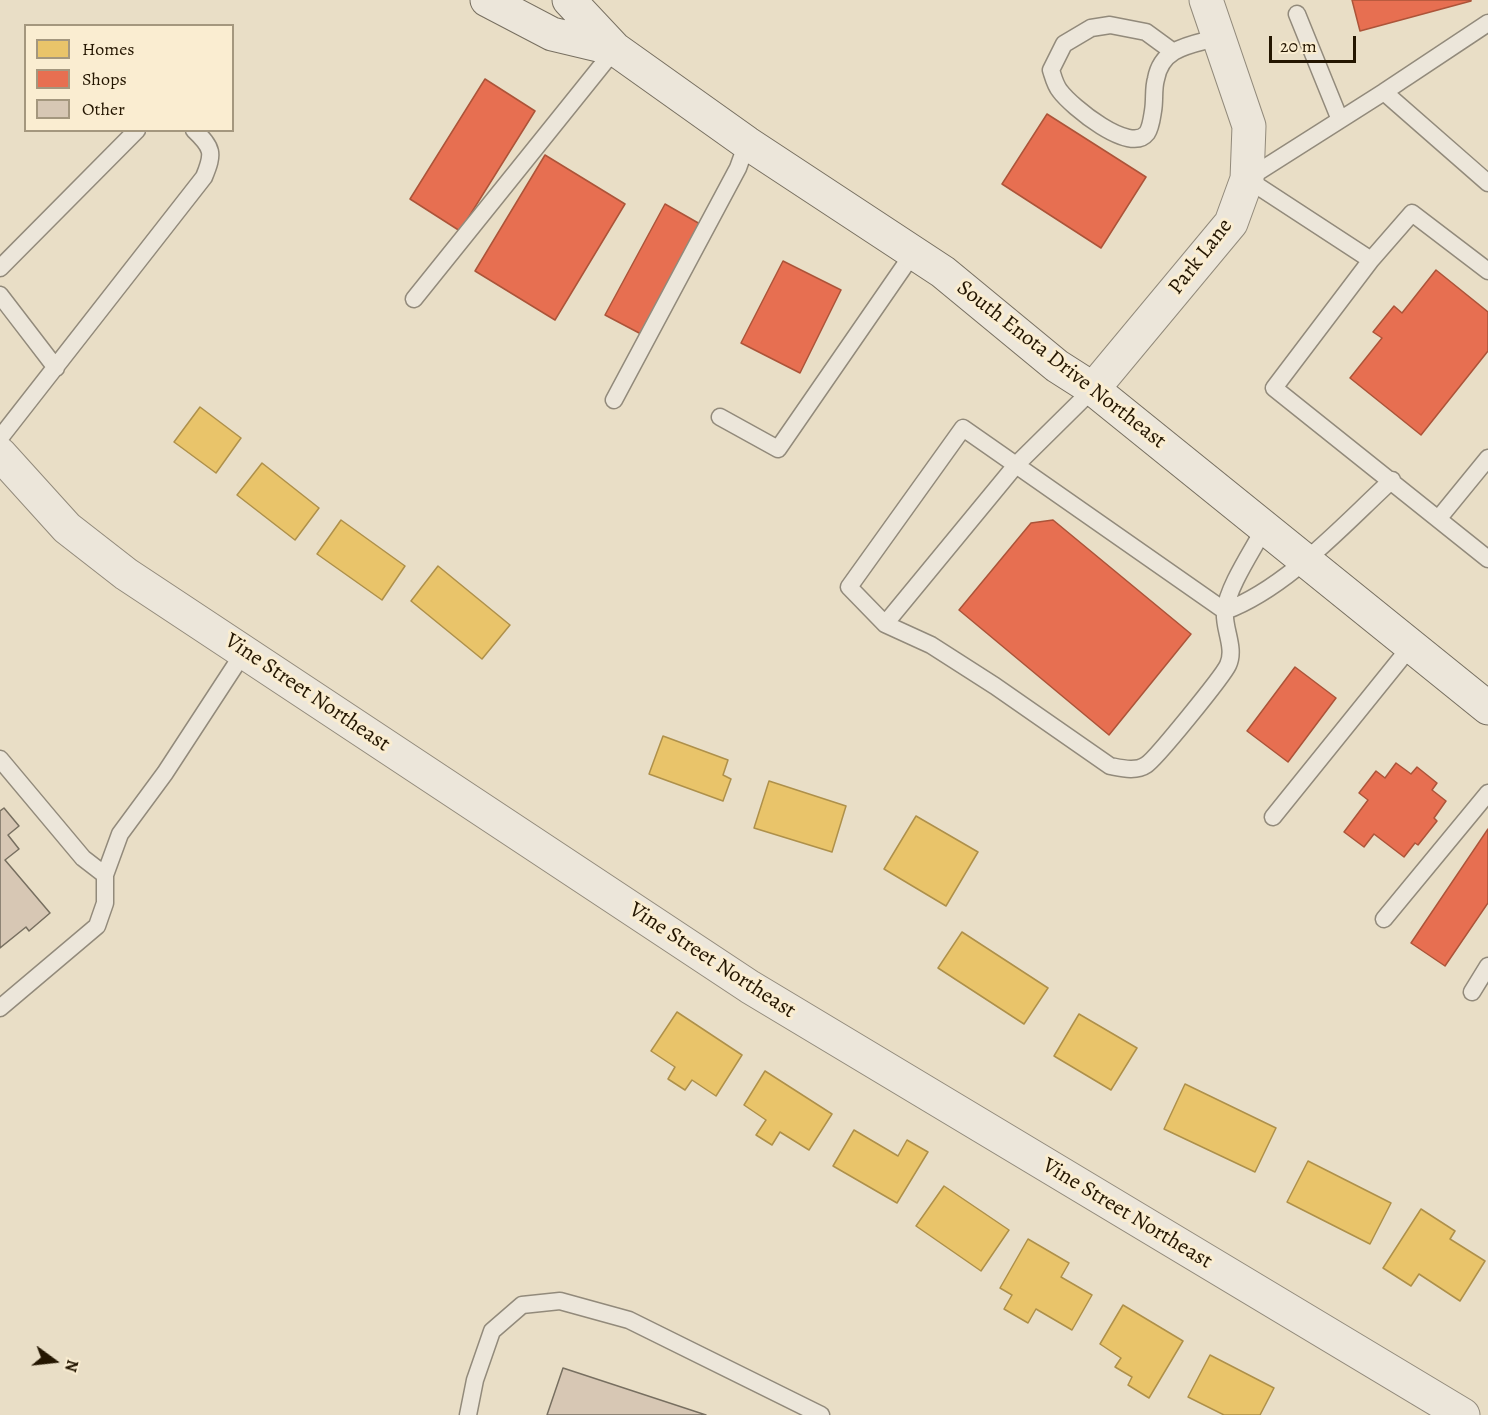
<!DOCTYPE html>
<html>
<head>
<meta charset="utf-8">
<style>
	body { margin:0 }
	#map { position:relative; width:1488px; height:1415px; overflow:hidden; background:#e9dec6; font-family:Alegreya,serif }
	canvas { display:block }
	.legend { position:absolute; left:24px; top:24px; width:210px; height:108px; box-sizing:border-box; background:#faedd1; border:2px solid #a4977e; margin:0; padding:8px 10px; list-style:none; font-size:18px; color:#241601 }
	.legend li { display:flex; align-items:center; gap:12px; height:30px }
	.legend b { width:30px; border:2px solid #a4977e }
	.north { position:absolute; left:24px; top:1331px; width:60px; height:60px; -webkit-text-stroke:4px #faedd1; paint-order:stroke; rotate:105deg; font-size:16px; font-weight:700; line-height:24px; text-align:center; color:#241601 }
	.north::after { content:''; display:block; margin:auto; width:21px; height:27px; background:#241601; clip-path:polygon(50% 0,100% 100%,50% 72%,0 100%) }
	.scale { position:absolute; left:1269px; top:36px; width:87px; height:27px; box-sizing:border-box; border:3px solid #241601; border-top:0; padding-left:8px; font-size:18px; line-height:21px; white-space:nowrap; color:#241601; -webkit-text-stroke:4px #faedd1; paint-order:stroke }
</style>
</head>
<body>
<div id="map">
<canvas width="1488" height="1415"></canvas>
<ul class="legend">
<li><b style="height:16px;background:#e9c46a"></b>Homes</li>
<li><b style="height:16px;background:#e76f51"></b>Shops</li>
<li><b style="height:16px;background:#d7c7b4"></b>Other</li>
</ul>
<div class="north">N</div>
<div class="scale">20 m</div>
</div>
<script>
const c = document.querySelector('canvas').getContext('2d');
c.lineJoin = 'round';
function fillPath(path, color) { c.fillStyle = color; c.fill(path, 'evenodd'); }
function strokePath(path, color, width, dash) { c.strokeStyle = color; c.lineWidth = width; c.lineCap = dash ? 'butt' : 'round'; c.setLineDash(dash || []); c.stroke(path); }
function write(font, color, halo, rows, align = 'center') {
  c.font = font + ' Alegreya,serif'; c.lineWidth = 6; c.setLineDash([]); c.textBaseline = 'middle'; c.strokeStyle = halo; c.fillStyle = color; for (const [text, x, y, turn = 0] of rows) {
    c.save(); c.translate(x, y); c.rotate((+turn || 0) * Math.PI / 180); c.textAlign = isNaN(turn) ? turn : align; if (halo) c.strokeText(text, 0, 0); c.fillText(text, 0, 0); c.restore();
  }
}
const homes = new Path2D(`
	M200,407L241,438L216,473L174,442Z
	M262,463L319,508L295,540L237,495Z
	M341,520L405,566L382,600L317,554Z
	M438,566L510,625L482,659L411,601Z
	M663,736L728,760L723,775L731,779L723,801L649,774Z
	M769,781L846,806L832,852L754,828Z
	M916,816L978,852L946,906L884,869Z
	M962,932L1048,988L1024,1024L938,968Z
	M677,1012L742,1055L716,1096L692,1080L685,1090L668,1079L675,1067L651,1051Z
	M1079,1014L1137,1048L1111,1090L1054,1056Z
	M765,1071L832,1114L809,1150L780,1132L772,1145L756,1135L766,1120L744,1105Z
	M1185,1084L1276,1128L1255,1172L1164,1129Z
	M854,1130L898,1156L907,1140L928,1152L897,1203L833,1166Z
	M1308,1161L1391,1203L1370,1244L1287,1202Z
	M944,1186L1009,1230L981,1271L916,1226Z
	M1421,1209L1455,1231L1450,1239L1485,1261L1460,1301L1419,1274L1411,1286L1383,1268Z
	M1028,1239L1069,1263L1061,1277L1092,1295L1072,1330L1036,1309L1028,1323L1004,1309L1012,1295L1000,1288Z
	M1123,1305L1183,1341L1149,1398L1128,1385L1132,1377L1115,1367L1121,1358L1100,1344Z
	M1210,1355L1274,1388L1260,1415H1224L1188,1397Z`);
fillPath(homes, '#e9c46a');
strokePath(homes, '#ae904a', 1.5);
const shops = new Path2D(`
	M1352,0H1471V1L1360,31Z
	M485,79L535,111L460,231L410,199Z
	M1047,114L1146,177L1101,248L1002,184Z
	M545,155L625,204L555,320L475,271Z
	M665,204L700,224L641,334L605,315Z
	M783,261L841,290L800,373L741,343Z
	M1436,270L1488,312V351L1421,435L1350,378L1382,338L1373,332L1394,306L1402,313Z
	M1053,520L1191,634L1109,735L959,610L1031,523Z
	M1295,667L1336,698L1288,762L1247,731Z
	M1396,763L1411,774L1417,767L1437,783L1432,790L1446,801L1434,818L1437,821L1418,845L1415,843L1404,857L1374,834L1364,847L1344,832L1368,800L1359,793L1376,771L1385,778Z
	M1488,829V903L1445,966L1411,943Z`);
fillPath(shops, '#e76f51');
strokePath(shops, '#ac5439', 1.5);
const building = new Path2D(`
	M4,808L19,826L8,835L19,849L5,860L50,913L29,931L26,927L0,948V811Z
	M563,1368L706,1415H547Z`);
fillPath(building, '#d7c7b4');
strokePath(building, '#776f60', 1.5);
const lane = new Path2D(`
	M1297,14L1340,120
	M1172,51L1146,32L1110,25L1091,28L1064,44L1051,70C1053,76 1055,85 1060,91C1071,106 1130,155 1147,133C1151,127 1152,117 1153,111C1155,100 1153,89 1156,79C1162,46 1192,45 1219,37
	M1384,92L1488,23
	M1371,260L1247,179L1384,92L1488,183
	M0,268L137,130
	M1488,271L1412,213L1371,260L1274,388L1488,559
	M0,295L56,368
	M414,299L615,49
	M1093,389L1016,465L1225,611
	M614,400L738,168L747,143
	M720,417L778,449L914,252
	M0,438L204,177C214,153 213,148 194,130
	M1439,518L1488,458
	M1225,611C1287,588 1343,525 1392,480
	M885,624L1016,465L963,428L849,587L885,624L931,645L995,686L1110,766C1121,768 1136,772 1146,765C1155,760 1223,676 1228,665C1236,648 1223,628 1225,611C1228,586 1253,550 1265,527
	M0,759L83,858L105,875
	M1273,817L1411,646
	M1384,919L1488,793
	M1472,992L1488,966
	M0,1008L97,926L105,903V875L120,834L165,773L244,652
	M468,1415L475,1380L492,1331L522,1305L560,1301L629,1320L821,1415`);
const street = new Path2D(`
	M1093,389L1231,223L1247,179L1249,126L1206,0
	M0,454L67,528L126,574L750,987L1463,1415`);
const secondary = new Path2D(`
	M487,0L552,34L615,49
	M569,0L615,49L747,143L943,272L1057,366L1093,389L1488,708`);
strokePath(lane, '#928a7b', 19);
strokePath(street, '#928a7b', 35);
strokePath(secondary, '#776f60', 35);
strokePath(lane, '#ece6da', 16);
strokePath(street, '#ece6da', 33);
strokePath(secondary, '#ece6da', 33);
write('22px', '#241601', '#faedd1', [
	["Park Lane",1201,257,-52],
	["South Enota Drive Northeast",1061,365,38],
	["Vine Street Northeast",307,693,34],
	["Vine Street Northeast",712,961,33],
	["Vine Street Northeast",1127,1214,31]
]);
</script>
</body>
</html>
